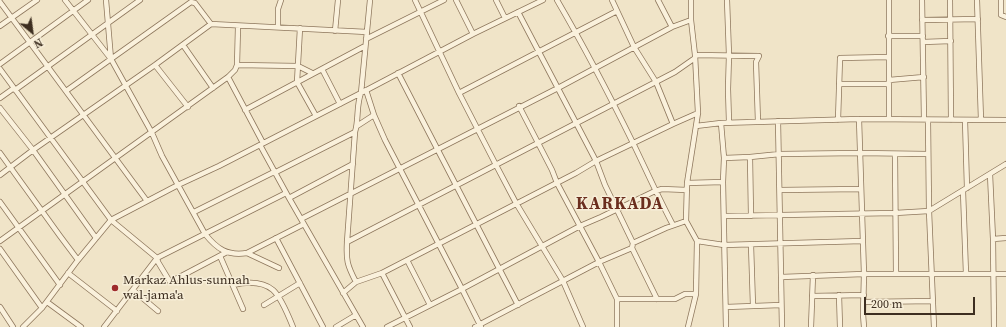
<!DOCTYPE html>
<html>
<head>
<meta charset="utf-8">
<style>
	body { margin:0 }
	#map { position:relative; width:1006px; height:327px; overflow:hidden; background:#f0e4c8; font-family:"Source Serif 4",serif }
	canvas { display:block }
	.north { position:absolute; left:12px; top:12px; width:40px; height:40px; -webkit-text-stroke:3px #f7eed8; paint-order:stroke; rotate:151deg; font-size:11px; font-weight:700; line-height:16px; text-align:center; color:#3d2e20 }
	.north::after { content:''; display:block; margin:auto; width:14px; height:18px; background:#3d2e20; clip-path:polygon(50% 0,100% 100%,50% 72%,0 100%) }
	.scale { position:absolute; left:864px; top:297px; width:111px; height:18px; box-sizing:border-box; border:2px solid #3d2e20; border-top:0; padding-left:5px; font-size:12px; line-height:14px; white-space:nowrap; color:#3d2e20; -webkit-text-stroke:3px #f7eed8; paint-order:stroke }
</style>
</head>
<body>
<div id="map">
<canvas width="1006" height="327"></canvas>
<div class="north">N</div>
<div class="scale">200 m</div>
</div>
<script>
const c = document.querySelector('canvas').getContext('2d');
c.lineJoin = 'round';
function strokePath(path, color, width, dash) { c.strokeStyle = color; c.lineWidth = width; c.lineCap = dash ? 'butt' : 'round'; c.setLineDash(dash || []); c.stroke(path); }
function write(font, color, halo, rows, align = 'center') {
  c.font = font + ' "Source Serif 4",serif'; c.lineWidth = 3; c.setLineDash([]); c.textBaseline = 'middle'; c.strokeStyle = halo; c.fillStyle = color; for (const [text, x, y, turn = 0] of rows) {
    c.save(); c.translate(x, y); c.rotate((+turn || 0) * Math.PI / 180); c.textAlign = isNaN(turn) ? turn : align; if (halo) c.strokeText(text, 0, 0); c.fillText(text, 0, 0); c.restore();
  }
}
const minor = new Path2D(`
	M65,0L111,59L152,133L162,156L205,234C217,249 227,256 247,253L304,224
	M106,0L111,59
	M415,0L459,93L496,165L516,203L563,281L583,327
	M456,0L473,34
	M496,0L505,18
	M557,0C585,48 610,96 634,145C647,172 659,199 673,225
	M612,0L634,47L656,82L673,124
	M658,0L672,27
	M727,0L729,55L728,89L729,122
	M889,0V118
	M922,0L924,119
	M950,0L951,120
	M977,0L981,120
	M1001,0V15L1006,17
	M0,2L147,201
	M518,12L596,161L605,185L633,243
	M922,20L978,19
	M0,26L37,0
	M278,27V9L281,0
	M300,28L297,82L316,116
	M335,31L338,0
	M888,36H923
	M366,39L444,0
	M923,42L951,41
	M183,45L213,88
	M695,55L759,56L756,62L758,122
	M0,64L88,0
	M155,65L188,107
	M237,65L298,66L312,73
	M0,69L111,220L157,258L158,262L170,282L227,252
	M322,69L340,104
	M398,73L518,305
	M228,77L263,143
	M889,80L924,77
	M839,84H889
	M15,90L140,0
	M366,90L374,115L385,140L462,289L481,327
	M66,91L191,2L195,3L211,24
	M459,93L617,11
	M0,98L14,88
	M519,106L552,170L557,183L599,262L617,299H675L685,294H696
	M0,108L33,150L96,238
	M245,110L365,46
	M859,119L1006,120
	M838,120L840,58L888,57
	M928,120L929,211L934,327
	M965,120L967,188
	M778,121L782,327
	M721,123L724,158L723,182L726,327
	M357,126L374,115
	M696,126L721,123L859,119L864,274L863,314L864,327
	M260,145L289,198L363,327
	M0,153L60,236L78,260
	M895,154L896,274
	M750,157L751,216
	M724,158L750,157L780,154L860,153L928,154
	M274,173L355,132
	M990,174L993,239L994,327
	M0,175L33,150L155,65L211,24L367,32
	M687,183L723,182
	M780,190L861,189
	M963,191L966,274
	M289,198L353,164
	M0,202L60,285
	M194,212L274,172
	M724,216L895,213L929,211L1006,164
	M301,219L558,88L672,27L691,20
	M276,238L323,327
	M993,239L1006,238
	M0,241L228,77L235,70L237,65L238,27
	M697,241L724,245L862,241
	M347,242L675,72L695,58
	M751,245L753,306
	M632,248L657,299
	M0,249L42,308
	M247,253L279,268
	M220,256L243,309
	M407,260L430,305
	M68,273L117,311
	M382,273L410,327
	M781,277L864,274H1006
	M356,282C347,265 346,260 347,242L355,132C359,119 356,106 361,93L370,0
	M233,285C246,282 262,281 273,290C281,297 289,317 293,327
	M133,290L158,311
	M343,293L356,282L382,273L576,173L596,161L673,124L698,113
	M839,295L840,327
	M812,296L864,295
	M617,299V327
	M47,302L81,327
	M864,302L933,301
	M264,305L300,283
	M0,307L13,327
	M726,307L781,305
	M23,327L42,308L78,260L111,220L178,185L219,166L361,93L473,34L543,0
	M104,327L157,258L286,193
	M336,327L356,315
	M387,327L462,289L580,226L601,217L655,191L662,189L687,190
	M475,327L599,262L632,248L633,243L666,228L686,221
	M688,327L696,294L697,241L686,221L687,183L698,113L695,55L691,20V0
	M811,327L813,275`);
strokePath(minor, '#8d765c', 6);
strokePath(minor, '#faf1dc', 4.5);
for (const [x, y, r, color] of [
	[115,288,4,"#9e2a2b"]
]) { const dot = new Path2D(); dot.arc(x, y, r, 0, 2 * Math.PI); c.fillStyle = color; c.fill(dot); strokePath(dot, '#f7eed8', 1.5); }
write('13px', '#3d2e20', '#f7eed8', [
	["Markaz Ahlus-sunnah",123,281],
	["wal-jama'a",123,296]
], 'left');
c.letterSpacing = '1px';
write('bold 17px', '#6b2e1e', '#f7eed8', [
	["KARKADA",620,205]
]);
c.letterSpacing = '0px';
</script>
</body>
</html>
